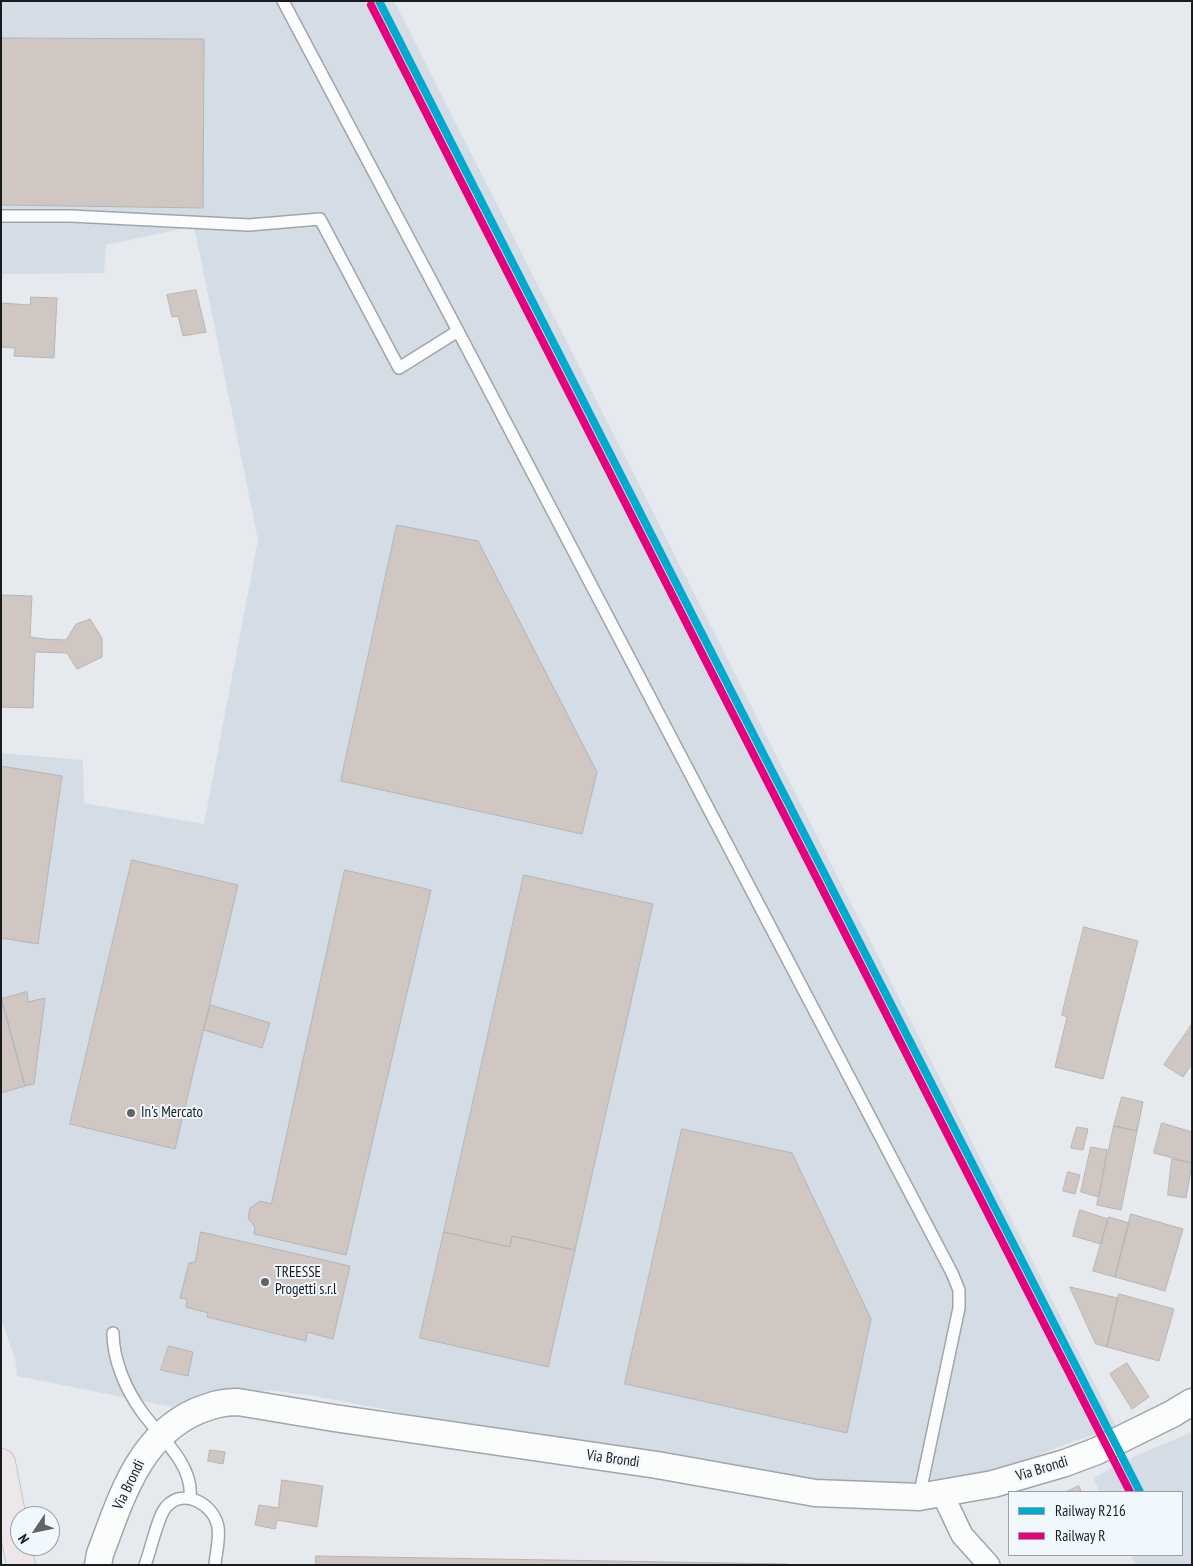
<!DOCTYPE html>
<html>
<head>
<meta charset="utf-8">
<style>
	body { margin:0 }
	#map { position:relative; width:1193px; height:1566px; overflow:hidden; background:#e6eaee; font-family:"PT Sans Narrow",sans-serif }
	canvas { display:block }
	.frame { position:absolute; inset:0; border:2px solid #191c1e; pointer-events:none }
	.legend { position:absolute; left:1008px; top:1491px; width:175px; height:65px; box-sizing:border-box; background:#f0f8fe; border:1px solid #9aa0a4; margin:0; padding:6px 9px; list-style:none; font-size:15px; color:#191c1e }
	.legend li { display:flex; align-items:center; gap:10px; height:25px }
	.legend b { width:25px; border:1px solid #9aa0a4 }
	.north { position:absolute; left:10px; top:1506px; width:50px; height:50px; box-sizing:border-box; background:#f0f8fe; border:1px solid #9aa0a4; border-radius:50%; rotate:236deg; font-size:14px; font-weight:700; line-height:20px; text-align:center; color:#191c1e }
	.north::after { content:''; display:block; margin:auto; width:18px; height:22px; background:#616467; clip-path:polygon(50% 0,100% 100%,50% 72%,0 100%) }
</style>
</head>
<body>
<div id="map">
<canvas width="1193" height="1566"></canvas>
<div class="frame"></div>
<ul class="legend">
<li><b style="height:6px;background:#00a9ce"></b>Railway R216</li>
<li><b style="height:6px;background:#e5007d"></b>Railway R</li>
</ul>
<div class="north">N</div>
</div>
<script>
const c = document.querySelector('canvas').getContext('2d');
c.lineJoin = 'round';
function fillPath(path, color) { c.fillStyle = color; c.fill(path, 'evenodd'); }
function strokePath(path, color, width, dash) { c.strokeStyle = color; c.lineWidth = width; c.lineCap = dash ? 'butt' : 'round'; c.setLineDash(dash || []); c.stroke(path); }
function write(font, color, halo, rows, align = 'center') {
  c.font = font + ' "PT Sans Narrow",sans-serif'; c.lineWidth = 4; c.setLineDash([]); c.textBaseline = 'middle'; c.strokeStyle = halo; c.fillStyle = color; for (const [text, x, y, turn = 0] of rows) {
    c.save(); c.translate(x, y); c.rotate((+turn || 0) * Math.PI / 180); c.textAlign = isNaN(turn) ? turn : align; if (halo) c.strokeText(text, 0, 0); c.fillText(text, 0, 0); c.restore();
  }
}
fillPath(new Path2D(`
	M1,1H394L1117,1428L1074,1441L990,1474L897,1491L630,1456L314,1396L269,1390L262,1391L223,1404L203,1413L17,1376L15,1359L1,1319V753L83,760L84,803L204,824L258,540L194,226L106,245L104,273L1,274Z
	M1192,1432V1565H1136L1131,1555H1182V1492H1100L1093,1478L1133,1457Z`), '#d4dde5');
const building = new Path2D(`
	M1,38L204,39L203,208L1,205Z
	M196,290L206,332L183,336L178,316L172,317L167,295Z
	M31,297L57,298L54,358L14,356L15,348L1,347V303L30,305Z
	M397,525L478,541L597,772L582,834L341,781Z
	M1,595L32,596L30,637L44,639L66,640L76,624L90,619L102,638V657L77,669L67,653L35,652L33,708L1,707Z
	M1,766L62,776L38,944L1,938Z
	M132,860L238,885L175,1149L70,1124Z
	M345,870L431,890L346,1255L254,1234L255,1227L248,1218L250,1208L260,1201L271,1204Z
	M524,875L653,904L575,1250L512,1236L510,1247L444,1232Z
	M1084,927L1138,941L1103,1079L1055,1067L1067,1017L1062,1015Z
	M27,992L28,1002L45,998L34,1084L25,1086L2,999Z
	M1,999L25,1086L1,1093Z
	M211,1005L270,1023L262,1048L204,1030Z
	M1192,1024V1064L1183,1077L1164,1065Z
	M1122,1097L1143,1102L1137,1131L1114,1126Z
	M1162,1123L1192,1132V1163L1154,1153Z
	M1114,1126L1137,1131L1121,1210L1097,1205Z
	M1077,1127L1088,1129L1083,1150L1071,1148Z
	M682,1129L792,1153L871,1319L847,1433L625,1384Z
	M1091,1147L1107,1150L1099,1197L1081,1192Z
	M1172,1159L1192,1163L1186,1198L1168,1195Z
	M1068,1172L1080,1175L1075,1194L1063,1191Z
	M1080,1210L1108,1219L1101,1244L1073,1236Z
	M1131,1214L1183,1229L1165,1291L1115,1277Z
	M1109,1217L1129,1223L1115,1277L1093,1271Z
	M201,1232L350,1266L333,1339L307,1332L306,1341L207,1317L208,1313L186,1307L187,1299L180,1298L189,1263L195,1262Z
	M444,1232L510,1247L512,1236L575,1250L548,1367L420,1338Z
	M1070,1287L1118,1298L1107,1347L1096,1344Z
	M1119,1294L1174,1309L1159,1361L1107,1347Z
	M169,1346L193,1352L188,1376L161,1370Z
	M1127,1363L1149,1397L1132,1409L1110,1374Z
	M210,1450L225,1452L223,1464L208,1461Z
	M282,1480L323,1486L317,1527L277,1520L275,1529L255,1525L259,1505L278,1508Z
	M1079,1486L1081,1492H1066Z
	M316,1556L787,1564V1565H316Z`);
fillPath(building, '#d0c6c2');
strokePath(building, '#b5b5b6', 1);
const service = new Path2D(`
	M283,1L458,331L952,1273L959,1290V1308L919,1497
	M1,216H71L249,225L320,219L399,368L458,331
	M113,1333C113,1360 126,1390 142,1412C160,1437 194,1465 190,1498
	M145,1565C151,1550 157,1518 166,1507C183,1487 214,1504 218,1527C220,1539 216,1552 215,1565`);
const minor = new Path2D(`
	M942,1493L962,1535L989,1565`);
const tertiary = new Path2D(`
	M98,1565L100,1554C121,1499 138,1437 197,1411C213,1405 221,1402 238,1402L334,1418L657,1465L815,1493L919,1497L993,1484L1065,1463L1097,1451L1172,1414L1192,1402`);
const primary = new Path2D(`
	M1,1463L21,1565`);
strokePath(service, '#a2a5a8', 14);
strokePath(minor, '#a2a5a8', 24);
strokePath(tertiary, '#a2a5a8', 29);
strokePath(primary, '#c4c6c7', 30);
strokePath(service, '#fbfcfc', 11);
strokePath(minor, '#fbfcfc', 21);
strokePath(tertiary, '#fbfcfc', 26);
strokePath(primary, '#ede7ea', 28);
strokePath(new Path2D(`
	M379,1L1140,1492`), '#00a9ce', 8);
strokePath(new Path2D(`
	M371,5L1130,1492`), '#e5007d', 8);
for (const [x, y, r, color] of [
	[131,1113,5,"#616467"],
	[265,1282,5,"#616467"]
]) { const dot = new Path2D(); dot.arc(x, y, r, 0, 2 * Math.PI); c.fillStyle = color; c.fill(dot); strokePath(dot, '#f0f8fe', 2); }
write('15px', '#191c1e', '#f0f8fe', [
	["In's Mercato",141,1113],
	["TREESSE",275,1273],
	["Progetti s.r.l",275,1290]
], 'left');
write('15px', '#191c1e', '#f0f8fe', [
	["Via Brondi",613,1459,8],
	["Via Brondi",1042,1469,-17],
	["Via Brondi",129,1485,-64]
]);
</script>
</body>
</html>
